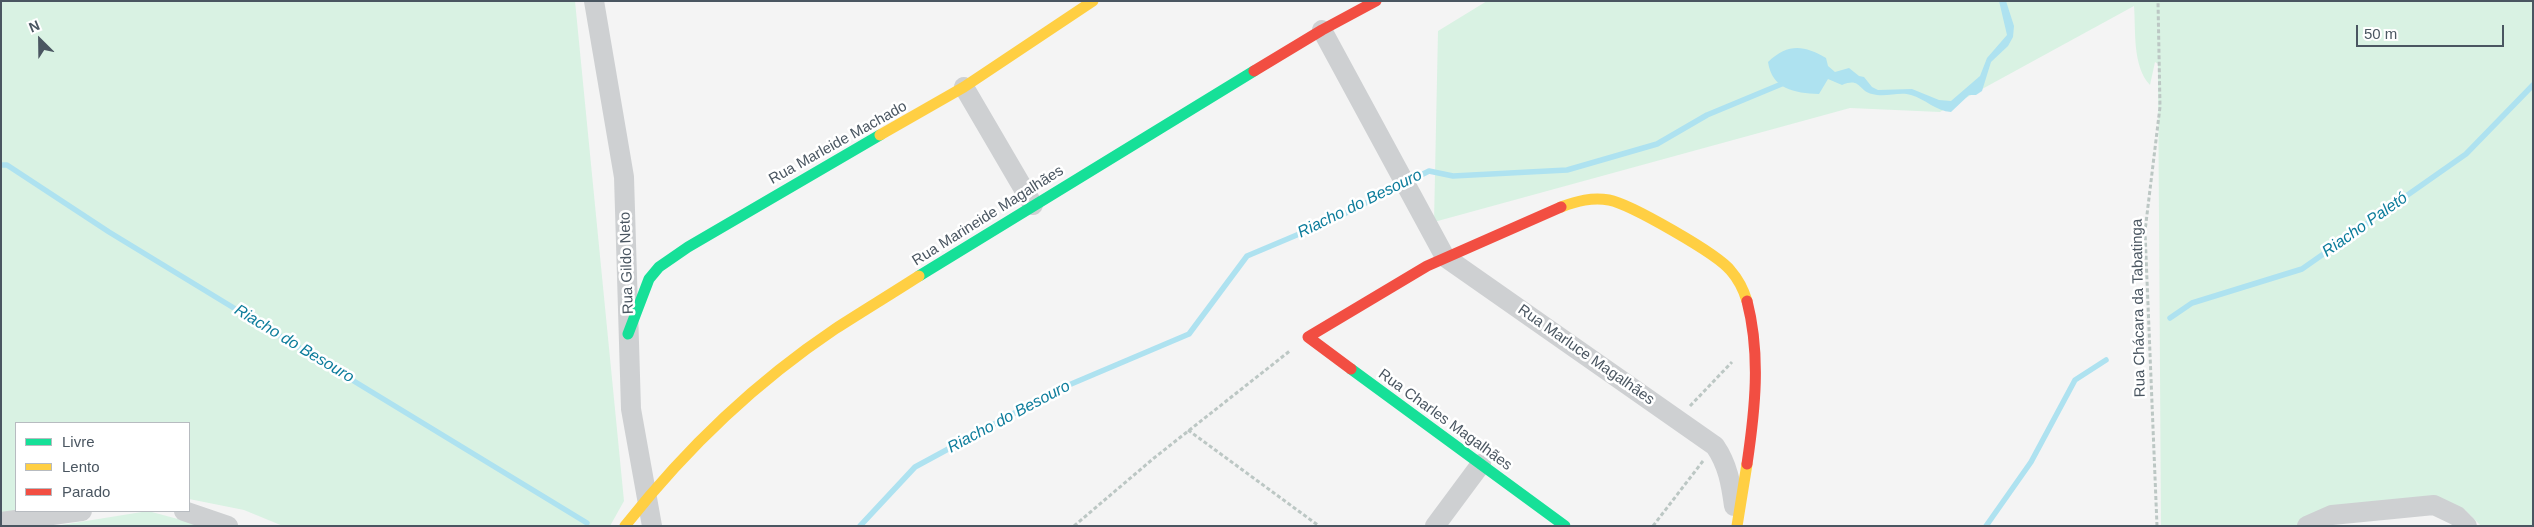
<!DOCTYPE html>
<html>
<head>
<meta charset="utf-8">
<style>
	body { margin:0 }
	#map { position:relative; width:2534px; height:527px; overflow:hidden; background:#f4f4f4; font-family:Arial,sans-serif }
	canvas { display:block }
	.frame { position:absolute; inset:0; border:2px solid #4a5661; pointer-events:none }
	.legend { position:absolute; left:15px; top:422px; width:175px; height:90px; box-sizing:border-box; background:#fff; border:1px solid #b7bbc0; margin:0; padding:6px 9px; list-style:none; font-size:15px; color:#4a5661 }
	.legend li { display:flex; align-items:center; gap:10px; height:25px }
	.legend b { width:25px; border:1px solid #b7bbc0 }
	.north { position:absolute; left:15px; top:15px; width:50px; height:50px; -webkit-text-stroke:4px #fff; paint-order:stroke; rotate:337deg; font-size:14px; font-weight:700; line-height:20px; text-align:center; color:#4a5661 }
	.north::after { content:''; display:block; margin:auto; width:18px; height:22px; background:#4a5661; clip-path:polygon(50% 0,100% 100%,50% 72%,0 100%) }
	.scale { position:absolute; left:2356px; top:25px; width:148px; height:22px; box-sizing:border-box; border:2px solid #4a5661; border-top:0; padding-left:6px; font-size:15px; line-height:18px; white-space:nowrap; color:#4a5661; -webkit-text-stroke:4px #fff; paint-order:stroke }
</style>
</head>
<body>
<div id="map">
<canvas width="2534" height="527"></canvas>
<div class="frame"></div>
<ul class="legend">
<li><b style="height:6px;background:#16e098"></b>Livre</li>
<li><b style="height:6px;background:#ffcf43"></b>Lento</li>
<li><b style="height:6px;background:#f24e42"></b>Parado</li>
</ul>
<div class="north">N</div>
<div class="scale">50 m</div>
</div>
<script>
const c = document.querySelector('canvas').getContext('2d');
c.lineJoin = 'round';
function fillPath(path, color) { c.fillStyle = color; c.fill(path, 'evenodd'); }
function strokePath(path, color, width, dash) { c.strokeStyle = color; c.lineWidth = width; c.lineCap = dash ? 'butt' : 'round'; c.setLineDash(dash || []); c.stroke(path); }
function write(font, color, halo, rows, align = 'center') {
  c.font = font + ' Arial,sans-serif'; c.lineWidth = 5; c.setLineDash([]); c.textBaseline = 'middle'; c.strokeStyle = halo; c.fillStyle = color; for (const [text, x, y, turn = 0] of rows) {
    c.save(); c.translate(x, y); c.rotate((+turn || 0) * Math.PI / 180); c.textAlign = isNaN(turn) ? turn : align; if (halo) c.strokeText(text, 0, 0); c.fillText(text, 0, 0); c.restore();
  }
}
fillPath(new Path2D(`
	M1,1H575L624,501L610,526H283L244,510L189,499V423H16V510L1,513Z
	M1487,1H2533V526H2481L2465,510L2294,526H2161L2158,64L2155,62L2150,85C2132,66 2136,30 2134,6L1940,112L1850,108L1434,222L1438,31Z
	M148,511L204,526H55Z`), '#d9f2e3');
fillPath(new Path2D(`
	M1999,1H2006L2014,26L2013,37L2008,46L1991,62L1982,91L1976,95H1969L1951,112C1936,111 1925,99 1911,95C1899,91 1886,98 1872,94C1858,91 1861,77 1842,85L1828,79L1819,94C1794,93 1772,89 1768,62C1788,43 1804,45 1826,58L1828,66L1835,72L1849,68L1859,76L1864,77L1872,87L1878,90L1912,89L1939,100L1951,101L1980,76L1987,58L2007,35Z`), '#aee2f0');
strokePath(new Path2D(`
	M1,165H7L109,232L587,523
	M2170,318L2192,303L2302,269L2466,154L2533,85
	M860,526L915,467L1057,390L1189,334L1247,256L1330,221L1429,171L1453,176L1567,170L1657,144L1707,115L1784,83
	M1986,526L2031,462L2075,380L2106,360`), '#aee2f0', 5.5);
strokePath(new Path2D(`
	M1690,406L1732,362
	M1188,430L1319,526
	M1074,526L1154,458L1291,350
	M1653,526L1703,461
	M2157,526L2145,231L2160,107L2158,1`), '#bcc7c4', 3, [4, 2.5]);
strokePath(new Path2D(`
	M594,1L624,177L631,409L652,526
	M1322,30L1445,257L1715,446C1728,465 1731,484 1734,506
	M964,87L1033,205
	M184,511L228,526
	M1,522L82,511
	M1435,526L1481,464
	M2307,526L2332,515L2434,505L2457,516L2467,526`), '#ced0d2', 20);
strokePath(new Path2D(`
	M919,276L1254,71
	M628,334L649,279L659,267L688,247L880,135
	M1351,369L1565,526`), '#16e098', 11);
strokePath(new Path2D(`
	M880,135L964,87L1093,1
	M1561,207C1577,201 1592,197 1609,200C1630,204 1718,254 1731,271C1738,279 1744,291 1747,301
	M625,526C684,451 756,382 835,329C863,311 891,294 919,276
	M1737,526L1747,464`), '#ffcf43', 11);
strokePath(new Path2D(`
	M1254,71L1322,30L1376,1
	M1747,301C1761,355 1755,410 1747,464
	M1351,369L1308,337L1427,266L1561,207`), '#f24e42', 11);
write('15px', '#4a5661', '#fff', [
	["Rua Marleide Machado",838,143,-29],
	["Rua Marineide Magalhães",988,216,-32],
	["Rua Gildo Neto",627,263,-92],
	["Rua Chácara da Tabatinga",2139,308,-91],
	["Rua Marluce Magalhães",1586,355,35],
	["Rua Charles Magalhães",1445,420,36]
]);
write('italic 16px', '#0c7c9b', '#fff', [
	["Riacho do Besouro",1360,204,-26],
	["Riacho Paletó",2365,225,-35],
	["Riacho do Besouro",294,344,31],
	["Riacho do Besouro",1009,417,-28]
]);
</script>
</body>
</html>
